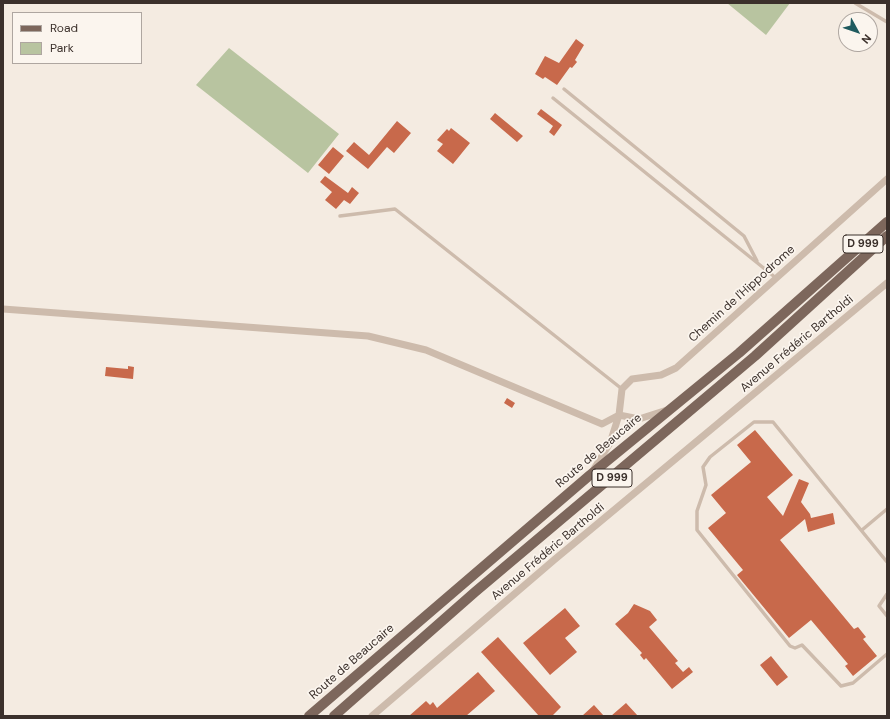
<!DOCTYPE html>
<html>
<head>
<meta charset="utf-8">
<style>
	body { margin:0 }
	#map { position:relative; width:890px; height:719px; overflow:hidden; background:#f4ebe1; font-family:"DM Sans",sans-serif }
	canvas { display:block }
	.frame { position:absolute; inset:0; border:4px solid #3b302b; pointer-events:none }
	.legend { position:absolute; left:12px; top:12px; width:130px; height:52px; box-sizing:border-box; background:#fbf5ee; border:1px solid #aea6a0; margin:0; padding:5px 7px; list-style:none; font-size:12px; color:#3b302b }
	.legend li { display:flex; align-items:center; gap:8px; height:20px }
	.legend b { width:20px; border:1px solid #aea6a0 }
	.north { position:absolute; left:838px; top:12px; width:40px; height:40px; box-sizing:border-box; background:#fbf5ee; border:1px solid #aea6a0; border-radius:50%; rotate:130deg; font-size:11px; font-weight:700; line-height:16px; text-align:center; color:#3b302b }
	.north::after { content:''; display:block; margin:auto; width:14px; height:18px; background:#1f5a5e; clip-path:polygon(50% 0,100% 100%,50% 72%,0 100%) }
</style>
</head>
<body>
<div id="map">
<canvas width="890" height="719"></canvas>
<div class="frame"></div>
<ul class="legend">
<li><b style="height:5px;background:#7d675c"></b>Road</li>
<li><b style="height:11px;background:#b8c4a0"></b>Park</li>
</ul>
<div class="north">N</div>
</div>
<script>
const c = document.querySelector('canvas').getContext('2d');
c.lineJoin = 'round';
function fillPath(path, color) { c.fillStyle = color; c.fill(path, 'evenodd'); }
function strokePath(path, color, width, dash) { c.strokeStyle = color; c.lineWidth = width; c.lineCap = dash ? 'butt' : 'round'; c.setLineDash(dash || []); c.stroke(path); }
function write(font, color, halo, rows, align = 'center') {
  c.font = font + ' "DM Sans",sans-serif'; c.lineWidth = 3.5; c.setLineDash([]); c.textBaseline = 'middle'; c.strokeStyle = halo; c.fillStyle = color; for (const [text, x, y, turn = 0] of rows) {
    c.save(); c.translate(x, y); c.rotate((+turn || 0) * Math.PI / 180); c.textAlign = isNaN(turn) ? turn : align; if (halo) c.strokeText(text, 0, 0); c.fillText(text, 0, 0); c.restore();
  }
}
fillPath(new Path2D(`
	M727,3H790L766,35Z
	M229,48L339,134L308,173L196,85Z`), '#b8c4a0');
fillPath(new Path2D(`
	M576,39L584,45L575,60L577,62L572,68L570,67L557,85L545,77L543,79L535,74L545,56L559,63Z
	M541,109L562,125L554,136L549,132L553,126L537,114Z
	M495,113L523,136L517,142L490,119Z
	M397,121L411,133L394,153L387,147L368,169L346,151L354,142L369,155Z
	M451,128L470,143L453,164L437,151L443,144L437,140L447,129L449,131Z
	M333,147L344,156L329,174L318,165Z
	M325,176L348,193L352,187L359,193L350,204L344,200L336,209L325,200L332,192L320,182Z
	M128,366L134,367L133,379L105,376L106,367L128,369Z
	M507,398L515,403L512,408L504,403Z
	M755,430L793,475L767,497L783,516L799,479L809,483L801,502L810,514L811,518L833,513L835,524L808,532L805,519L780,540L854,629L858,627L866,637L863,639L877,656L853,676L845,666L848,664L811,620L789,638L737,575L743,570L708,528L726,513L711,495L751,462L737,445Z
	M634,604L650,611L657,620L649,627L678,661L675,663L683,672L689,667L693,672L672,689L646,658L644,660L640,655L642,653L615,624L628,613Z
	M565,608L580,626L565,638L577,652L550,675L523,643Z
	M498,637L561,707L552,716H539L481,652Z
	M771,656L788,677L777,686L760,665Z
	M478,672L495,691L466,716H409L426,701L430,705L433,702L437,708Z
	M626,703L638,716H611Z
	M594,705L604,716H582Z`), '#c8694b');
strokePath(new Path2D(`
	M855,3L887,22
	M564,89L744,236L757,261
	M553,98L776,278
	M340,216L395,209L622,389
	M862,530L887,509
	M887,562L773,422H754L710,457L703,467L706,485L697,511V530L790,646L795,648L802,645L841,686L853,683L887,654
	M887,594L879,606L887,616`), '#cdbbac', 3.5);
strokePath(new Path2D(`
	M3,309L368,336L426,350L602,424L619,415
	M619,415L639,419L667,410
	M594,469L610,443L619,415L622,389L632,379L661,375L676,368L887,179
	M372,716L554,560L887,283`), '#cdbbac', 7);
strokePath(new Path2D(`
	M309,716L590,475L739,353L887,222
	M334,716L475,592L755,356L887,236`), '#7d675c', 10);
for (const [x, y, w] of [
	[863,244,40],
	[612,478,40]
]) { const box = new Path2D(); box.roundRect(x - w / 2, y - 9, w, 18, 3); c.fillStyle = '#fbf5ee'; c.fill(box); strokePath(box, '#3b302b', 1); }
write('bold 11px', '#3b302b', null, [
	["D 999",863,244],
	["D 999",612,478]
]);
write('12px', '#3b302b', '#fbf5ee', [
	["Chemin de l'Hippodrome",742,294,-42],
	["Avenue Frédéric Bartholdi",797,344,-40],
	["Route de Beaucaire",599,451,-40],
	["Avenue Frédéric Bartholdi",548,552,-40],
	["Route de Beaucaire",352,662,-41]
]);
</script>
</body>
</html>
